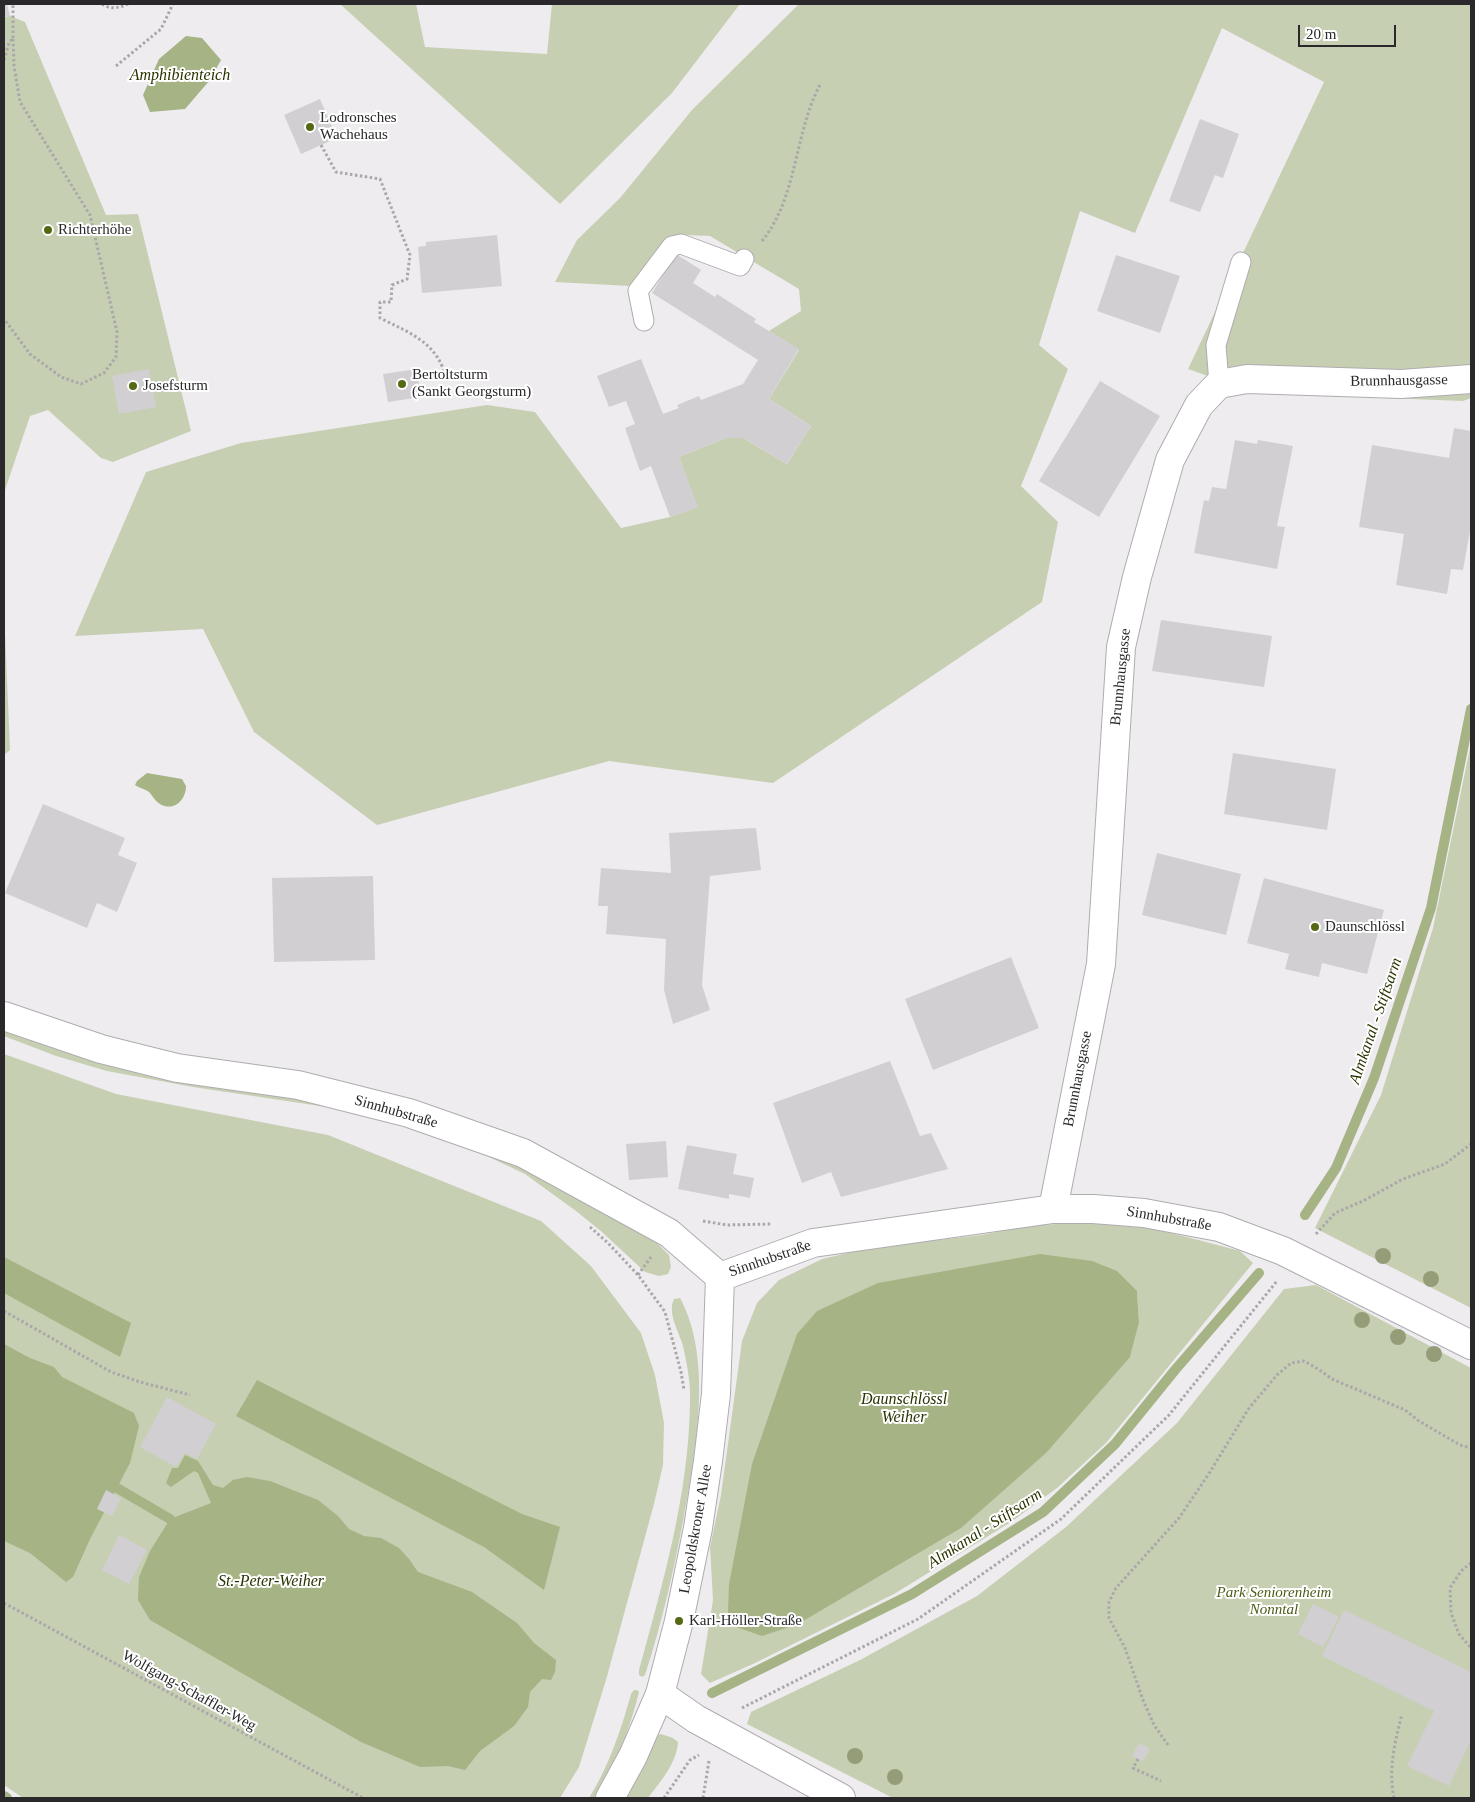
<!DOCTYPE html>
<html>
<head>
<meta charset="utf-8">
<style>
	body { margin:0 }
	#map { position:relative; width:1475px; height:1802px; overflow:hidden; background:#efecf0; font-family:Georgia,serif }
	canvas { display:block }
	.frame { position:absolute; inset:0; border:5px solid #2a282a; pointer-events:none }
	.scale { position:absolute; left:1298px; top:25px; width:98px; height:22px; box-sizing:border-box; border:2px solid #2a282a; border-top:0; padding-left:6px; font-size:15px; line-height:18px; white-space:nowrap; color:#2a282a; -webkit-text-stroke:4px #fff; paint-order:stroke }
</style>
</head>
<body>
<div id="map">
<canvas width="1475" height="1802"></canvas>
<div class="frame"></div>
<div class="scale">20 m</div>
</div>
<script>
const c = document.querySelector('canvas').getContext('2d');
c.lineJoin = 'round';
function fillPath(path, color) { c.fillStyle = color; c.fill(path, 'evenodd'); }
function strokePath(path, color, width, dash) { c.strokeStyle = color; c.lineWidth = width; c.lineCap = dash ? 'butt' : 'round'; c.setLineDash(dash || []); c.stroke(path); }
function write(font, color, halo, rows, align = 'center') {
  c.font = font + ' Georgia,serif'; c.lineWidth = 4; c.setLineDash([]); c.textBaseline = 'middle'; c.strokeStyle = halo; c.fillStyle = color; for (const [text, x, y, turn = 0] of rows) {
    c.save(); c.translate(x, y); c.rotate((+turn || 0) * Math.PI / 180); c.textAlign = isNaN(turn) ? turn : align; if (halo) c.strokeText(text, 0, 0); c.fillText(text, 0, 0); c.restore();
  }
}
fillPath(new Path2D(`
	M340,4H416L425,47L547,54L552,4H740L672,93L560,204Z
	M799,4H1471V398L1463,401L1256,393L1188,369L1324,82L1222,28L1135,233L1080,211L1039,345L1068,369L1021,486L1058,522L1042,602L773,783L609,761L377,825L254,732L203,629L75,636L146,472L241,443L487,405L535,412L621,528L670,517L697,507L679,457L726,438H743L787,464L811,426L769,399L799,350L769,331L801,311L799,289L710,236L685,235L655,252L630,286L555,282L577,240L620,198L692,110Z
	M10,16L25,22L106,215L138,214L191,431L113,462L101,458L48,410L30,416L4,493V17Z
	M4,608L10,750L4,755Z
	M1471,743V1308L1315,1228L1381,1095L1433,928Z
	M4,1026L255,1088L469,1138L596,1204L656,1242L669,1255L671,1267L668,1274L659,1276L645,1272L602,1232L576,1211L525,1174L472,1149L441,1136L372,1116L320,1106L193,1087L107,1071L56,1056L4,1036Z
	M4,1054L116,1094L328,1135L541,1221L591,1266L641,1333L655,1375L664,1423L663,1465L654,1504L606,1680L579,1767L560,1798H23L4,1785Z
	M1085,1222L1137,1225L1187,1237L1240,1251L1253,1263L1106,1443L1057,1488L1011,1522L894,1594L755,1663L710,1683L701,1674L713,1600L710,1547L721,1495L742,1341L757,1303L779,1280L822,1259L870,1248L981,1235L1028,1226ZM1137,1291L1139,1323L1130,1357Z
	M1316,1285L1471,1368V1798H893L747,1724L751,1712L860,1660L977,1596L1066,1527L1177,1423L1284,1289Z
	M680,1298C713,1358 696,1452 684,1516C674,1570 662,1623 645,1675L642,1677L639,1675V1670C663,1583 689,1493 690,1402C691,1384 687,1364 683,1346C679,1331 667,1314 674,1299Z
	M634,1690H637L639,1692C630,1730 615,1764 598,1798H589C609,1766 621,1730 631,1694Z
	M661,1734L673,1738L678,1742C677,1763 660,1782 648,1798H621L654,1737Z`), '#c6cfb2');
fillPath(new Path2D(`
	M186,36L202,38L221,60L210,80L185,109L150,112L143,95L159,59Z
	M147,773L182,779L186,786C186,800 174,812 160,804C155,801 153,796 149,792C145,789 139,788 135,785L137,781Z
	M1040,1254L1092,1261L1117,1271L1137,1291L1139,1323L1130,1357L1046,1453L961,1528L798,1624L762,1636L739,1628L728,1613L729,1584L752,1464L797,1334L817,1311L878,1283Z
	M4,1257L131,1323L120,1357L4,1293Z
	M4,1344L30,1358L54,1367L62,1377L134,1413L139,1426L130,1463L90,1539L73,1577L66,1582L30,1553L4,1541Z
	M257,1380L522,1514L560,1527L544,1590L484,1547L236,1416Z
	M185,1455L198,1461L213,1485L223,1488L233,1480L247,1477L270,1481L318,1500L338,1516L349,1529L364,1536L381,1538L399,1548L409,1559L418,1572L472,1592L498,1610L517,1623L534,1643L556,1660L555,1672L551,1680L542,1679L530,1692L528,1707L514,1726L480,1751L465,1770L448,1766L420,1767L361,1742L150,1620L138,1600L139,1577L150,1551L170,1519L211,1503L198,1473L194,1471L171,1487L166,1483L172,1468H178Z`), '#a5b385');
strokePath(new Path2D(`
	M1305,1215L1336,1168L1374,1078L1431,908L1471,709
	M117,1488L170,1519
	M712,1693L912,1594L1043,1512L1115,1444L1175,1370L1259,1273
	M4,1796L7,1798`), '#a5b385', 10);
fillPath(new Path2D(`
	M4,4H7L10,16L4,17Z
	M320,99L337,138L301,154L284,115Z
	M1200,119L1239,134L1223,178L1215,175L1200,212L1169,201Z
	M497,235L502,286L422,293L418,247L426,246V242Z
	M676,254L701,270L693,283L715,297L717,294L756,319L754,322L799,349L769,399L811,426L787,464L743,438H726L679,457L698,507L670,517L651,466L640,471L625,428L635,424L626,401L609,407L597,376L641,359L663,414L679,408L677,405L699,396L701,400L743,384L758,360L652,293Z
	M1116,255L1180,276L1160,333L1097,311Z
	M149,369L156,407L119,414L112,376Z
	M417,369L421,397L388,402L383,374Z
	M1100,381L1160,416L1099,517L1039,481Z
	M1454,428L1471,431V525L1463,570L1451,569L1447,594L1396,585L1404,534L1359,527L1372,445L1449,458Z
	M1235,440L1257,444L1258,440L1293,446L1277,526L1285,527L1277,569L1194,553L1204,500L1209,501L1212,487L1226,489Z
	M1161,620L1272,636L1264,687L1152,671Z
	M1233,753L1336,769L1327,830L1224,814Z
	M43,804L125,838L118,855L137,863L117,912L97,903L87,928L5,893Z
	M756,828L761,870L710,876L702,985L710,1010L673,1024L664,990L666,939L606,934L608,906H598L601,868L671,873L669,833Z
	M1157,853L1241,874L1226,935L1142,915Z
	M373,876L375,960L274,962L272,878Z
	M1264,878L1384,910L1367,974L1322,963L1319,977L1285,969L1289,954L1247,943Z
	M1011,957L1039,1028L933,1070L905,999Z
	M890,1061L920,1136L931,1133L948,1169L841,1197L831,1172L802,1183L773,1103Z
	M666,1141L668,1177L629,1180L626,1144Z
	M687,1145L737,1154L733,1174L754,1178L750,1198L729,1194V1199L678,1189Z
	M167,1397L216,1424L197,1459L185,1453L176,1467L140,1447Z
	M106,1490L121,1498L112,1516L97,1509Z
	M119,1535L147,1550L129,1584L102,1570Z
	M1313,1604L1339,1617L1323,1647L1298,1634Z
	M1344,1610L1471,1672V1740L1449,1786L1407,1766L1434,1711L1322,1656Z
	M1139,1743L1150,1749L1143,1761L1132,1756Z`), '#d2cfd3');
const service = new Path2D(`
	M644,321L638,291L672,246L681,244L740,266L744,259
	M1219,384L1216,345L1241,262`);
const minor = new Path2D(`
	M1053,1209L1101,964L1121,647L1137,577L1170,460L1199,405L1219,384L1247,379L1401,384L1471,379
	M660,1694L696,1719L841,1798`);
const tertiary = new Path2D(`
	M4,1016L101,1049L177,1068L298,1085L409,1113L523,1153L669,1233L720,1277
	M720,1277L813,1243L1053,1209H1093L1144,1213L1219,1227L1283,1251L1471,1345
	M610,1798L633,1756L660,1694L679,1621L698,1528L708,1461L716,1394L720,1277`);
strokePath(service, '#afacb0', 21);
strokePath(minor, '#afacb0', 30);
strokePath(tertiary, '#afacb0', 30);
strokePath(new Path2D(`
	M102,4C111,10 118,8 128,4
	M13,38V4
	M4,60L9,43L13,38L14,66L20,102L90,215L117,332L116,357L104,373L81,384L61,377L30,354L4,319
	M116,66L161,29L173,4
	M321,145L336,172L380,179L410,255L407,279L392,285L391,302H380V318C412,334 439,343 447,382
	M762,241C798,197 794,132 821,83
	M703,1221L727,1225L771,1224
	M590,1227L608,1243L638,1275L665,1312L681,1372L684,1390
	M1316,1234L1335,1213L1363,1201L1403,1179L1445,1164L1471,1144
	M638,1275L651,1257
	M4,1311L111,1372L140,1382L190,1395
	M1471,1563L1461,1571L1450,1588L1451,1613L1459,1634L1471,1648
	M4,1603L363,1798
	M742,1708L918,1619L1061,1519L1169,1415L1277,1281
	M1168,1745L1154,1725L1143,1700L1125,1648L1109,1618V1602L1116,1588L1179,1518L1210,1472L1249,1408L1277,1375L1291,1363L1304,1361L1318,1369L1332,1379L1405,1410L1419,1421L1460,1445L1471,1448
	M1138,1759L1133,1768L1161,1781
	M664,1798L690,1760L699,1755
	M703,1798L709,1761
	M1394,1798C1388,1770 1395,1741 1402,1714`), '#aaa7aa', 3, [2.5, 2.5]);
strokePath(service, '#fff', 19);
strokePath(minor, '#fff', 28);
strokePath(tertiary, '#fff', 28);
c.fillStyle = '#959d78';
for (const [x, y] of [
	[1383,1256],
	[1431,1279],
	[1362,1320],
	[1398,1337],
	[1434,1354],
	[855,1756],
	[895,1777]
]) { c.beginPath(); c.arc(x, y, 8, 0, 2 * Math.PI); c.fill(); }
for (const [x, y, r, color] of [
	[310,127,5,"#556814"],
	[48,230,5,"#556814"],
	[402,384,5,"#556814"],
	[133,386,5,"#556814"],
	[1315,927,5,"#556814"],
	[679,1621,5,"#556814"]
]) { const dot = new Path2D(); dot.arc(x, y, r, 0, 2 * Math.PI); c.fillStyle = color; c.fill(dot); strokePath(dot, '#fff', 2); }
write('15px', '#2a282a', '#fff', [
	["Lodronsches",320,118],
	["Wachehaus",320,135],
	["Richterhöhe",58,230],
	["Bertoltsturm",412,375],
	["(Sankt Georgsturm)",412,392],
	["Josefsturm",143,386],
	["Daunschlössl",1325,927],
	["Karl-Höller-Straße",689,1621]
], 'left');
write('15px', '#2a282a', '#fff', [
	["Brunnhausgasse",1399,381,-1],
	["Brunnhausgasse",1121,677,-84],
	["Brunnhausgasse",1078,1079,-79],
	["Sinnhubstraße",396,1112,16],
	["Sinnhubstraße",1169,1219,10],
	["Sinnhubstraße",770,1259,-19],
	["Leopoldskroner Allee",696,1529,-80],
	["Wolfgang-Schaffler-Weg",189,1691,29]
]);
write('italic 15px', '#4c5c16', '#fff', [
	["Park Seniorenheim",1274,1593],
	["Nonntal",1274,1610]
]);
write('italic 16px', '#293400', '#fff', [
	["Amphibienteich",180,76],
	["Almkanal - Stiftsarm",1376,1021,-71],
	["Daunschlössl",904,1400],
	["Weiher",904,1418],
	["Almkanal - Stiftsarm",985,1529,-33],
	["St.-Peter-Weiher",271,1582]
]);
</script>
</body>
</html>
